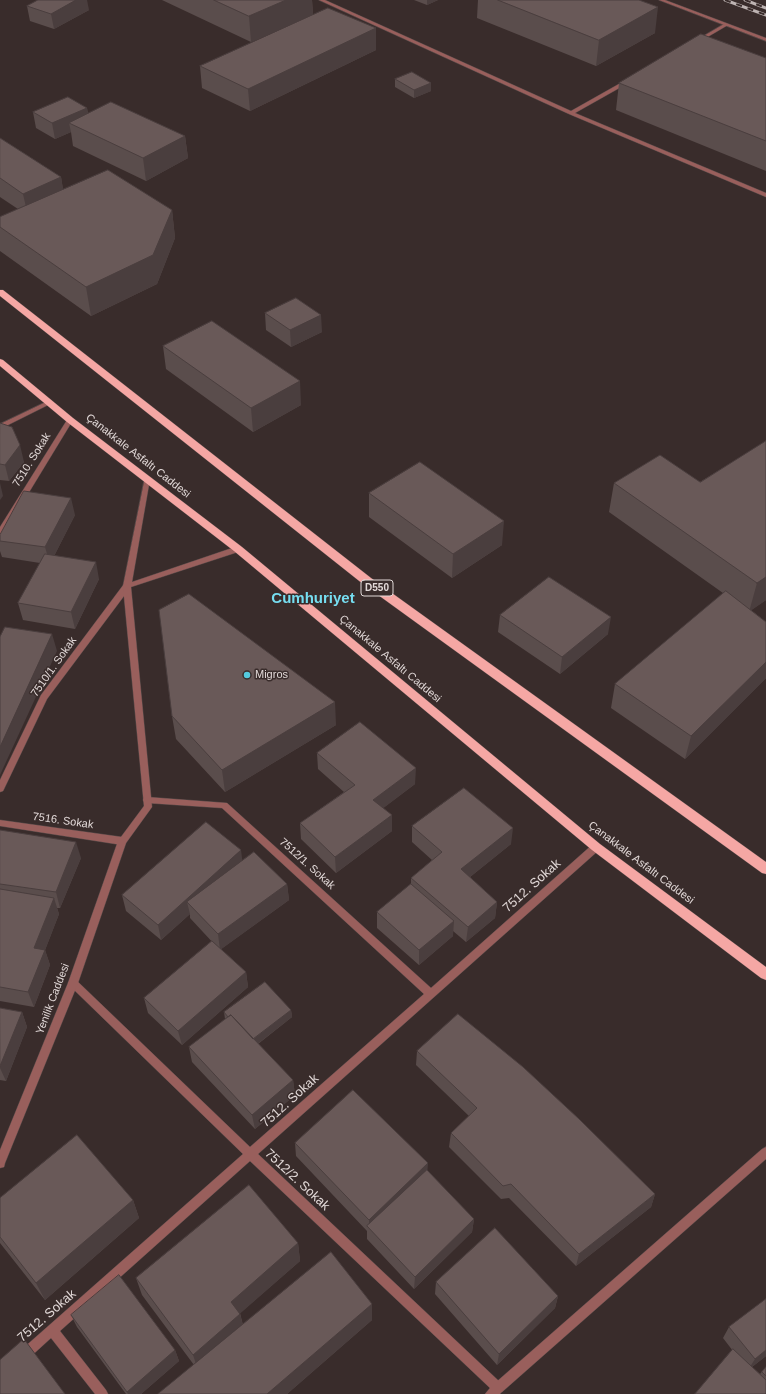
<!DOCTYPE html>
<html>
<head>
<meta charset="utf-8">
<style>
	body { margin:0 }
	canvas { display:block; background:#392c2b }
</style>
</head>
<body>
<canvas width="766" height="1394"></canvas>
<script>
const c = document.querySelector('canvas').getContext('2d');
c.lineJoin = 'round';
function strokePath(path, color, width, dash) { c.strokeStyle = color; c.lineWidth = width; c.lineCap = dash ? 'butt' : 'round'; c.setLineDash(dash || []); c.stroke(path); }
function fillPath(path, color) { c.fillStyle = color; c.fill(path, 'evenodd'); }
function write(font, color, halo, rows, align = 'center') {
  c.font = font + ' Helvetica,sans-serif'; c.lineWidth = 3; c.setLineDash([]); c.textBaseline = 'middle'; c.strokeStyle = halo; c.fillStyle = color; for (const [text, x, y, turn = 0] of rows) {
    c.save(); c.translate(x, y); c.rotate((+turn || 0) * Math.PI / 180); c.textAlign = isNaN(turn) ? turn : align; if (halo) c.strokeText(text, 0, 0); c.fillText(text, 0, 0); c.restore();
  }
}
const service = new Path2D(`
	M319,0H325L571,111L626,80H630V82L575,113L766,193V197L569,114Z
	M724,24L728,25L699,42L695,41Z
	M766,1147V1159L502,1392L498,1394L494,1392L492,1388L494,1384L762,1149Z`);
const minor = new Path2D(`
	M659,0H665L766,38V41Z
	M50,400L52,401V403L0,429V424Z
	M70,418L73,420L3,535H0V527L67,420Z
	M127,583L130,584L131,586L130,588L47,699L4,789L3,791L0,792V780L41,695L124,584Z
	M147,797L227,803L431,988L593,844L596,843L599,844L600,847L599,850L258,1154L502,1384L504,1388L500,1394H485L490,1388L250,1161L60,1331L106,1390L108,1394H95L51,1338L28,1359L24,1361L20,1359L18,1355L20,1351L243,1154L70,986L68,983L70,980L73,979L76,980L250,1147L424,994L222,808L147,803L144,802L143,800L144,798Z
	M0,820L122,837L125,838L126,841L125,844L122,845L0,826Z`);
const tertiary = new Path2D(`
	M145,477H147L150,479L132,582L235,547H241L242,549L241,551L131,587L152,807L126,843L78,983L5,1163L4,1167L0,1168V1150L68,983L118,841L144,806L123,586Z`);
const trunk = new Path2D(`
	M0,290H3L371,578L766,862V874L762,873L363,584L0,296Z
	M0,359L3,360L73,418L242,547L600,844L766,967V980L761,978L592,850L234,551L67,422L0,366Z`);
strokePath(service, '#544847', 1);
strokePath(minor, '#544847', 1);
strokePath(tertiary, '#544847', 1);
strokePath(trunk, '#544847', 1);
fillPath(service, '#995f5c');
fillPath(minor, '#995f5c');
fillPath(tertiary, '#995f5c');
fillPath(trunk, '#f5a7a4');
const rail = new Path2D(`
	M725,0L766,15
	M745,0L766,8`);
strokePath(rail, '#bdb3b2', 3);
strokePath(rail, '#392c2b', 2, [6]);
fillPath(new Path2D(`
	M162,0H312L313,15L251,42Z
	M414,0H438L427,5Z
	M478,0H639L655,33L596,66L477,18Z
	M27,6L89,10L54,29L30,21Z
	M376,28V50L250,111L202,88L200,66Z
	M766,58V171L616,110L619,83Z
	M395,79L431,83V91L414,98L395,87Z
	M87,108L88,114L185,136L188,158L146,181L73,146L71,132L55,139L36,128L33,112Z
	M0,138L61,177L63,190L172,210L175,238L157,284L91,316L0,251V217L18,209L0,197Z
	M265,313L322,332L291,347L266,330Z
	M163,346L301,405L253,432L166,369Z
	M0,423L24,462L9,481L0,480Z
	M700,482L766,600L751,610L766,622V678L685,759L611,708L615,684L723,593L609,512L614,483Z
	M369,493L502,545L452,578L369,517Z
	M75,515L54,556L99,579L75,629L23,620L18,603L40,563L2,557L0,551V535Z
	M500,615L608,634L560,674L498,632Z
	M172,716L336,725L225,792L176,739Z
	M317,753L415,784L383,808L392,831L336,873L301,839L300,823L344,792L318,769Z
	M412,826L511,844L470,877L497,902L495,918L466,942L453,931V936L419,965L377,928V912L411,884V878L432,860L412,842Z
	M0,830L81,858L60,908H57L59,914L45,950L50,965L34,1007L0,1001Z
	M243,861L287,884L289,900L221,949L246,972L248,987L182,1045L148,1013L144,998L216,946L190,918V914L161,940L126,911L122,895Z
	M0,1008L22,1012L27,1027L6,1081L0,1080Z
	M291,1010L292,1017L258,1044L293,1080L295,1095L255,1129L192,1062L189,1047L225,1019L224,1012Z
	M417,1051L655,1194L651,1207L576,1266L509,1198L501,1199L449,1147L451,1133L469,1116L416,1065Z
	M295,1143L427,1171L474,1219L472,1232L414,1289L367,1239V1231L296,1156Z
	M0,1198L133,1200L139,1218L45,1300L0,1243Z
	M298,1243L300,1261L240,1313L243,1325L372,1304V1320L287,1394H158L194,1365L142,1295L136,1278Z
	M436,1282L558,1296L555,1308L497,1365L435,1294Z
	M766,1299V1356L752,1367L760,1374L766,1367V1394L723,1338L729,1327Z
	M71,1315L175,1350L179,1361L141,1394H126L77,1327Z`), '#5a4d4c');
fillPath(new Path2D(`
	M76,0H87L89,10L54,29L51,14Z
	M286,0H312L313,15L251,42L249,16Z
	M427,0H438L427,5Z
	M658,7L655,33L596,66L599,40Z
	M376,28V50L250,111L248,89Z
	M431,83V91L414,98V90Z
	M87,108L89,123H69L71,132L55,139L52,123Z
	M185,136L188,158L146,181L143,158Z
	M61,177L65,200L28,216L23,194Z
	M172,210L175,238L157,284L91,316L86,287Z
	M321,315L322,332L291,347L290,330Z
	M300,381L301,405L253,432L251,408Z
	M20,445L24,462L9,481L5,465Z
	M0,483L3,496L0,500Z
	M71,498L75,515L50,564L45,547Z
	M504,521L502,545L452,578L453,554Z
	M96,562L99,579L75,629L71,612Z
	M766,577V600L749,612L757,583Z
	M611,617L608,634L560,674L562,657Z
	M52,634L57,651L0,775V747Z
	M766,662V678L685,759L691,736Z
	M335,702L336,725L225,792L222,770Z
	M416,768L415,784L373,816V800Z
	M392,815V831L336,873L335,857Z
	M513,828L511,844L460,885L461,869Z
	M76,842L81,858L60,908L56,892Z
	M241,850L243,866L187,902L190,914L161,940L158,925Z
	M287,884L289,900L220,950L218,934Z
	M54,898L59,914L42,958L45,950L50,965L34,1007L28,992L34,948Z
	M497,902L495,918L466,942L468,927Z
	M454,921L453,936L419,965V950Z
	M246,972L248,987L182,1045L178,1031Z
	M291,1010L292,1017L251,1049L250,1042Z
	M22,1012L27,1027L6,1081L0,1068V1066Z
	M293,1080L295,1095L255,1129L252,1115Z
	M428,1163L427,1177L369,1228V1220Z
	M655,1194L651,1207L576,1266L579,1254Z
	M133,1200L139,1218L45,1300L36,1283Z
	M474,1219L472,1232L414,1289L415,1277Z
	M298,1243L300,1261L235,1318L231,1302Z
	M558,1296L555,1308L497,1365L499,1354Z
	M372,1304V1320L287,1394H267Z
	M240,1314L244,1330L198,1370L193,1355Z
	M175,1350L179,1361L141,1394H128L127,1392Z
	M766,1350V1356L748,1370L755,1359Z`), '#4a3e3e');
const building = new Path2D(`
	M38,0H76L51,14L27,6Z
	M214,0H286L249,16Z
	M498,0H639L658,7L599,40Z
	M328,8L376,28L248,89L200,66Z
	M701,34L766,58V141L619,83Z
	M412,72L431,83L414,90L395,79Z
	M68,97L87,108L52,123L33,112Z
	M111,102L185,136L143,158L69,123Z
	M0,138L61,177L23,194L0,178Z
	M108,170L172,210L153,255L86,287L0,227V217Z
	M296,298L321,315L290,330L265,313Z
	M212,321L300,381L251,408L163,346Z
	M0,423L12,427L20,445L5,465L0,464Z
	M766,441V577L757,583L614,483L660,455L700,482Z
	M420,462L504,521L453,554L369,493Z
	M24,491L71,498L45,547L0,541V535Z
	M45,554L96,562L71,612L18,603Z
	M549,577L611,617L562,657L500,615Z
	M726,591L766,622V662L691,736L615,684Z
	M189,594L335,702L222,770L172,716L159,610Z
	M5,627L52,634L0,747V637Z
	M360,722L416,768L373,800L392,815L335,857L300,823L355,785L317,753Z
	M464,788L513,828L461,869L497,902L468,927L411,878L442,852L412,826Z
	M206,822L241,850L158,925L122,895Z
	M0,830L76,842L56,892L0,884Z
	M254,852L287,884L218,934L187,902Z
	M411,884L454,921L419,950L377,912Z
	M0,889L54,898L34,948L45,950L28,992L0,987Z
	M212,941L246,972L178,1031L144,998Z
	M265,982L291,1010L253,1039L231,1015L228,1017L224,1012Z
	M0,1008L22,1012L0,1066Z
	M458,1014L523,1067L579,1119L655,1194L579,1254L511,1184L503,1186L451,1133L477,1108L417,1051Z
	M231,1015L293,1080L252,1115L189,1047Z
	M353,1090L428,1163L369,1220L295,1143Z
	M77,1135L133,1200L36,1283L0,1237V1198Z
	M427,1170L474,1219L415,1277L367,1226Z
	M249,1185L298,1243L231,1302L240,1314L193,1355L136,1278Z
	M495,1228L558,1296L499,1354L436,1282Z
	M331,1252L372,1304L267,1394H158Z
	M119,1275L175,1350L127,1392L71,1315Z
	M766,1299V1350L755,1359L729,1327Z
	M24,1339L65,1394H0V1360Z
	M733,1349L766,1380V1394H695Z
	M766,1367V1376L762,1372Z`);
fillPath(building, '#695958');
strokePath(building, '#4a3e3e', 1);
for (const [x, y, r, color] of [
	[247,675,4,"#54cade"]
]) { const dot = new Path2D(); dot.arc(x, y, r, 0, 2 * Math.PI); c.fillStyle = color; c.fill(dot); strokePath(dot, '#392c2b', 1.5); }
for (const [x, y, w] of [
	[377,588,32]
]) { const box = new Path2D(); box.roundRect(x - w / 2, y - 8, w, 16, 3); c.fillStyle = '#392c2b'; c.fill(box); strokePath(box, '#e2d9d8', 1); }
write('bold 10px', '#e2d9d8', null, [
	["D550",377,588]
]);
write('11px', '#e2d9d8', '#392c2b', [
	["Çanakkale Asfaltı Caddesi",138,456,38],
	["7510. Sokak",32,460,-58],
	["Çanakkale Asfaltı Caddesi",390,659,40],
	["7510/1. Sokak",54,667,-55],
	["7516. Sokak",63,821,8],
	["Çanakkale Asfaltı Caddesi",641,863,37],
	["7512/1. Sokak",307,864,42],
	["Yenilik Caddesi",53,999,-69]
]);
write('11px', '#e2d9d8', '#392c2b', [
	["Migros",255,675]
], 'left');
write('13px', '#e2d9d8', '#392c2b', [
	["7512. Sokak",532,886,-42],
	["7512. Sokak",290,1101,-42],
	["7512/2. Sokak",297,1180,43],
	["7512. Sokak",47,1316,-41]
]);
write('bold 15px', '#76def1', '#392c2b', [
	["Cumhuriyet",313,599]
]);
</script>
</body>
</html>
